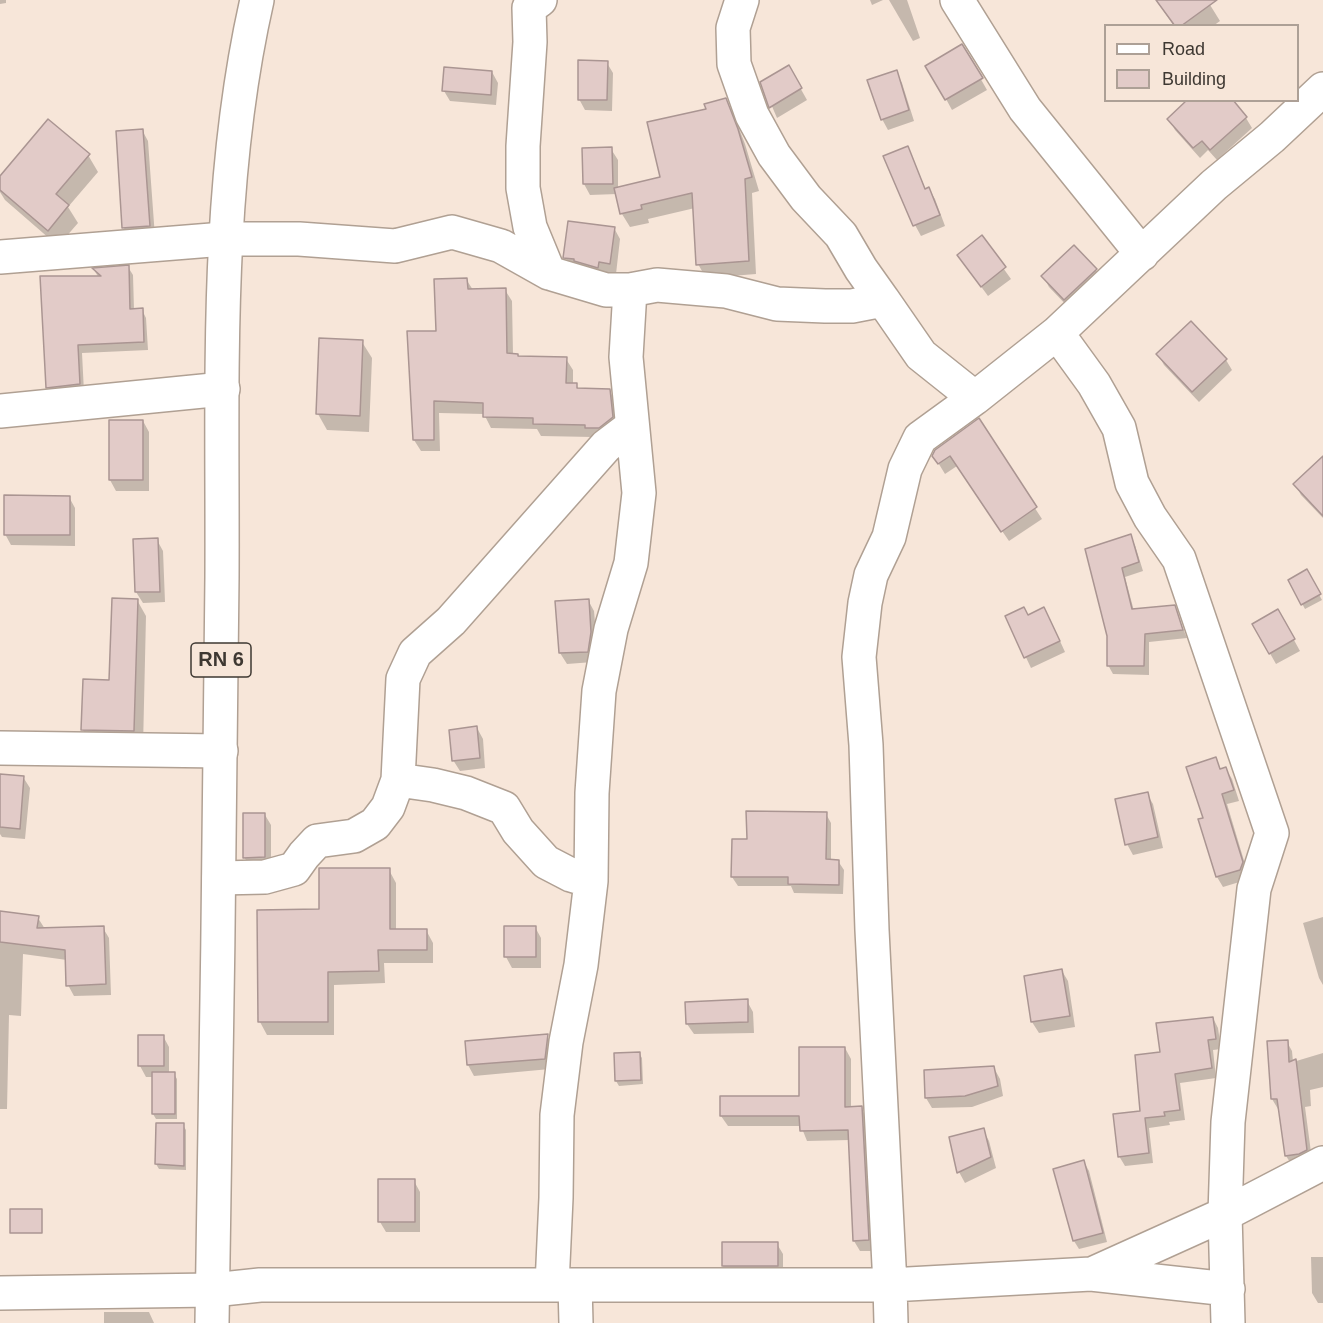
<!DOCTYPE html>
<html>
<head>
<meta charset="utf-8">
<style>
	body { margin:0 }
	#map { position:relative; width:1323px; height:1323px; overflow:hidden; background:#f7e6d9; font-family:Helvetica,sans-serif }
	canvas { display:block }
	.legend { position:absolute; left:1104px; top:24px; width:195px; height:78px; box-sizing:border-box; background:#f7e6d9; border:2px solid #ada096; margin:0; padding:8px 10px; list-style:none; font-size:18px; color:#3e3832 }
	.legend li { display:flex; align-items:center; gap:12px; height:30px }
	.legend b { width:30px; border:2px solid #ada096 }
</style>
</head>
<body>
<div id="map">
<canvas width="1323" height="1323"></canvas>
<ul class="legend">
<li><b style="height:8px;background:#fff"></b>Road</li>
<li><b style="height:16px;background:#e2cbc8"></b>Building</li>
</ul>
</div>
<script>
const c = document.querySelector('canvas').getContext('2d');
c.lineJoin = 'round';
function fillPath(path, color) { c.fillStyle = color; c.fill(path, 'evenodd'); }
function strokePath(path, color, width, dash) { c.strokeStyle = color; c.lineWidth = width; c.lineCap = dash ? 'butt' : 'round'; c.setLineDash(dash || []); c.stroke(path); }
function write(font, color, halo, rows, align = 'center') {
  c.font = font + ' Helvetica,sans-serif'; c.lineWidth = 4.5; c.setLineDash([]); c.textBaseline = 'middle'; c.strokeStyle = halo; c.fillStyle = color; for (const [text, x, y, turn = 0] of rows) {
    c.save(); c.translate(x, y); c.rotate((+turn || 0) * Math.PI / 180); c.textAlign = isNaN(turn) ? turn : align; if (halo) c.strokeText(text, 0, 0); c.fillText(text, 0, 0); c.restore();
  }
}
fillPath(new Path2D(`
	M0,0H6V3L0,4Z
	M870,0H883L872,5Z
	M889,0H907L920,38L913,41Z
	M1156,0H1207L1220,21L1213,26H1174Z
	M962,46L987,90L952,110L928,66Z
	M607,63L613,73L612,111L585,110L579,99Z
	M789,68L807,100L777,118L762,83Z
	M492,72L498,83L496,105L450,101L444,91Z
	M896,72L902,83L914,121L888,130L882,119Z
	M725,100L733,113L745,144L759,191L752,193L756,274L706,278L698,264L695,208L648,219L649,223L630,227L622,214L617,194L590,195L584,184L583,150L611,149L618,160V189L662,178L708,110Z
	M1246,118L1252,128L1217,160L1208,150L1200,158L1175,130L1169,119Z
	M142,130L148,141L155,237L130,239L124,228L118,132Z
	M908,148L926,190L929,189L935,199L945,226L921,236L915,225Z
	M88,155L98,172L68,207L78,223L58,246L5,200L0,192V179Z
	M614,228L620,239L616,274L571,268L565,257Z
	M981,237L1011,279L988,296L958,255Z
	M1074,247L1096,270L1102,281L1071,310L1049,287L1043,276Z
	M128,267L133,275L134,310H142L146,318L148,350L82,353L84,392L53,395L48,387L99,278L94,270Z
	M466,279L473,290H505L512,301L513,355H518L519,358L566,359L573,370V384H576L579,390H609L616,402L619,429L594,439L592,437L541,436L537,429L491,428L484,414L439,413L440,451H421L414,440L437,333Z
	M362,342L372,358L369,432L327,430L318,414Z
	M1158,354L1226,360L1232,370L1199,402L1164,365Z
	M110,421H143L149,432V491H116L110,480Z
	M978,421L1042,519L1009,541L957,466L945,474L934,456Z
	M1323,458V518L1301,495L1295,484Z
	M69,497L75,508V546L11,545L5,534Z
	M1130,536L1135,545L1143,571L1125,577L1134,611L1174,607L1187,638L1149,642V675L1113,674L1108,665V636L1087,550Z
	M157,540L163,551L165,602L143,603L136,592Z
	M1306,571L1322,600L1305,609L1290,581Z
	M137,600L146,616L143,747L92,746L83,730L111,681Z
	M588,600L594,611L597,644L593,662L567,664L560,653L557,602Z
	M1278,611L1300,651L1276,664L1254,625Z
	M1007,617L1050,619L1065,652L1031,668Z
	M477,728L483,739L485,768L460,771L453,760Z
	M1215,759L1221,770L1226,769L1232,779L1239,801L1227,804L1248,874L1246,880L1223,887L1217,877L1200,820L1204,819Z
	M0,775L23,777L30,788L25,839L2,837L0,834Z
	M1147,794L1153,804L1163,848L1133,855L1127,844Z
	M826,814L831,823V861H838L844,870L843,894L794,893L791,886H738L732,877L748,841Z
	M265,815L271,825V868H251L244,857Z
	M389,870L396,883V930H426L433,943V963H384L385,983L334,985V1035H267L260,1022L258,911H320Z
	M0,913L38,918L45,929L103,928L109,938L111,995L74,996L68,985L67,960L23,954L21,1016L9,1015L7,1109H0Z
	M1323,917V985L1319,978L1303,923Z
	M535,927L541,938V968H512L506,957Z
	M1062,971L1068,981L1075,1027L1039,1033L1032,1022L1025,977Z
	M747,1001L753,1012L754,1033L694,1034L687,1024Z
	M1213,1018L1218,1028L1221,1049L1213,1050L1216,1078L1180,1083L1185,1120L1169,1122L1170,1125L1149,1128L1153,1163L1125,1166L1119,1156L1142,1113L1162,1053Z
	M163,1036L169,1047V1074H174L177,1079V1119H156L153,1114V1077H146L140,1066Z
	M547,1036L553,1046L550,1069L474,1076L468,1065Z
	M1287,1042L1292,1051L1293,1062L1323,1053V1087L1310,1090L1311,1106L1305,1107L1312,1160L1292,1165L1286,1156L1280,1108L1278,1109L1272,1099Z
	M845,1048L851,1059V1108H861L867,1119L874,1251H860L854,1241L850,1140L807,1141L801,1126H728L721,1116L800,1097Z
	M639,1053L642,1058L643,1084L619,1086L616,1081Z
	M994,1068L1000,1079L1003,1096L972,1107L932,1108L926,1098Z
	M183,1125L186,1130V1170L159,1169L156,1164Z
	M983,1130L989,1141L996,1168L965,1183L959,1172L950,1139Z
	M1084,1162L1089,1171L1107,1242L1079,1249L1074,1241L1057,1177Z
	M414,1181L420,1192V1232H386L380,1222Z
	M777,1244L783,1254V1277H729L723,1266Z
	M1311,1257H1323V1303H1318L1312,1293Z
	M104,1312H149L154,1323H104Z`), '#0003');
const building = new Path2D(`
	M1156,0H1217L1181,26H1175Z
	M962,44L983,78L945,100L925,66Z
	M578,60L608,61L607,100H578Z
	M789,65L802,88L769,108L760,82Z
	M444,67L492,71L491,95L442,91Z
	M897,70L909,110L881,120L867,80Z
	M726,98L738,129L752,177L745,179L749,261L696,265L692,193L641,205L642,209L620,214L614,188L660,177L647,122L706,109L704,104Z
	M1187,100H1233L1247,117L1210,150L1202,141L1193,148L1167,119Z
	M48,119L90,154L56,194L69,205L48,231L0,190V176Z
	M143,129L150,226L122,228L116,131Z
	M908,146L925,189L929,187L940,215L913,226L883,156Z
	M612,147L613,184H583L582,148Z
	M568,221L615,227L610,264L599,262L598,268L574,261V259L563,258Z
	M982,235L1006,267L981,287L957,255Z
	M1074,245L1097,269L1064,300L1041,276Z
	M129,265L130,309L143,308L144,342L78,345L80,384L46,388L40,276H101L92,268Z
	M467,278L468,289L506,288L507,353L518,354V356L567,357L566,383H577V388L610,389L613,417L599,428H585V425L533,424V418L483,417V403L434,401V440H413L407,331H436L434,279Z
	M1191,321L1227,359L1192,392L1156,354Z
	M319,338L363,340L360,416L316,414Z
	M979,418L1037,507L1001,532L950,456L938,464L932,456L935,450Z
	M109,420H143V480H109Z
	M1323,456V516L1293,484Z
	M4,495L70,496V535H4Z
	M1131,534L1139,562L1122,568L1132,609L1175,605L1183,630L1145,634L1144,666H1107V636L1085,549Z
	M158,538L160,592H135L133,539Z
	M1307,569L1321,594L1301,605L1288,580Z
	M112,598L138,599L134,731L81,730L83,679L109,680Z
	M589,599L591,632L588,652L559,653L555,601Z
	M1024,607L1028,615L1044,607L1060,641L1024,658L1005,616Z
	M1278,609L1295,639L1269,654L1252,624Z
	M477,726L480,758L452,761L449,730Z
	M1216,757L1220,769L1226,767L1234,790L1222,794L1243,862L1240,870L1216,877L1198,819L1203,818L1186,767Z
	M0,774L24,776L20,829L0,827Z
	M1148,792L1158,837L1125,845L1115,799Z
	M746,811L827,812L826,859L839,860V885L788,884V877H731L732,839H747Z
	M243,813H265V857L243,858Z
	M319,868H390V929H427V950H378L379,971L328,972V1022H258L257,910L319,909Z
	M0,911L39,916L37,928L104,926L106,984L66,986L65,950L0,942Z
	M504,926H536V957H504Z
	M1062,969L1070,1016L1031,1022L1024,976Z
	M748,999V1022L686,1024L685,1002Z
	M1213,1017L1216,1039L1208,1040L1212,1068L1175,1074L1180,1110L1164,1112L1165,1116L1145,1118L1149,1153L1118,1157L1113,1114L1140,1111L1135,1055L1160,1052L1156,1023Z
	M548,1034L545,1059L467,1065L465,1041Z
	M138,1035H164V1066H138Z
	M1288,1040L1289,1062L1296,1059L1307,1150L1299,1154L1285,1156L1277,1099H1271L1267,1041Z
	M799,1047H845V1107L862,1106L869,1240L853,1241L848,1130L800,1131L799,1116H720V1096H799Z
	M640,1052L641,1080L615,1081L614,1053Z
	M994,1066L998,1086L965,1096L925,1098L924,1070Z
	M152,1072H175V1114H152Z
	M156,1123H184V1166L155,1164Z
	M984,1128L991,1157L957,1173L949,1137Z
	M1084,1160L1103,1233L1073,1241L1053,1169Z
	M378,1179H415V1222H378Z
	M10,1209H42V1233H10Z
	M722,1242H778V1266H722Z`);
fillPath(building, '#e2cbc8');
strokePath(building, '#aa9592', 1.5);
const minor = new Path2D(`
	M540,0L529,8L530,42L523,146V188L530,227L549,273
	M742,0L733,28L734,64L752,115L774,155L806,198L841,235L861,269L883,300
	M957,0L1025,109L1142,254
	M0,257L224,239H299L395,246L452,232L501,246L549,273L606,290H630L657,285L726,291L777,304L825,306H852L883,300L921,355L975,398L1057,333L1214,185L1272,137L1323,89
	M1057,333L1094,384L1119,428L1132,483L1150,517L1179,559L1272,833L1254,889L1228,1122L1225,1214L1228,1323
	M0,411L223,389
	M0,748L221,751
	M398,780L433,785L466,793L504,808L518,831L546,862L571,875L591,881
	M219,878L265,877L294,869L304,855L317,841L354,836L375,824L388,807L398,780L403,679L415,653L451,621L606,446L631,427
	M1092,1274L1225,1214L1323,1163
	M552,1285L556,1198L557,1115L566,1042L581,965L591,881L592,793L599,691L611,629L631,563L639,493L626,357L630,290
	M575,1285L576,1323
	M0,1293L213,1290L260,1285H890L1091,1274L1228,1289
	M891,1323L890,1285L872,930L866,745L859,657L865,603L871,575L889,537L905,469L920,438L975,398`);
const major = new Path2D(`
	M212,1323C216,1074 220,826 222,577C223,385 214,189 257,0`);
strokePath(minor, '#b0a093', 36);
strokePath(major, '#b0a093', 36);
strokePath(minor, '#fff', 33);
strokePath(major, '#fff', 33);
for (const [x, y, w] of [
	[221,660,60]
]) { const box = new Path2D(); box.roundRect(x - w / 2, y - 17, w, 34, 4.5); c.fillStyle = '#f7e6d9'; c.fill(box); strokePath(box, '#3e3832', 1.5); }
write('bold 20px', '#3e3832', null, [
	["RN 6",221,660]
]);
</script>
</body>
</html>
